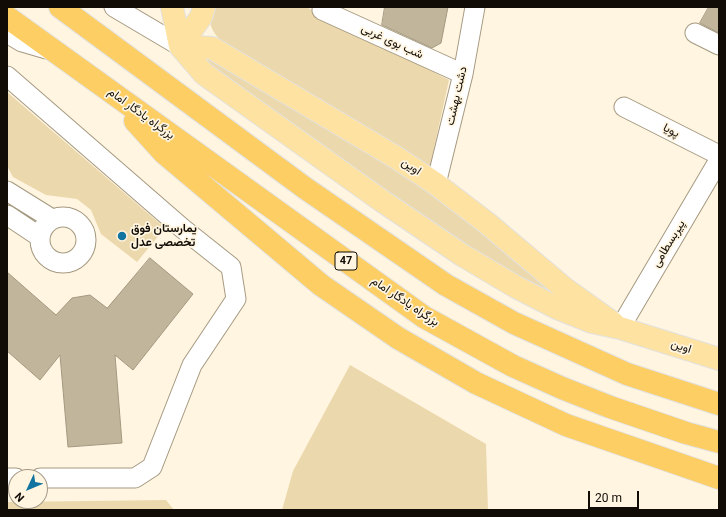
<!DOCTYPE html>
<html>
<head>
<meta charset="utf-8">
<style>
	body { margin:0 }
	#map { position:relative; width:726px; height:517px; overflow:hidden; background:#fff5e0; font-family:Roboto,sans-serif }
	canvas { display:block }
	.frame { position:absolute; inset:0; border:8px solid #110c05; pointer-events:none }
	.north { position:absolute; left:8px; top:469px; width:40px; height:40px; box-sizing:border-box; background:#fff5e0; border:1px solid #a09888; border-radius:50%; rotate:226deg; font-size:11px; font-weight:700; line-height:16px; text-align:center; color:#110c05 }
	.north::after { content:''; display:block; margin:auto; width:14px; height:18px; background:#1173a0; clip-path:polygon(50% 0,100% 100%,50% 72%,0 100%) }
	.scale { position:absolute; left:588px; top:491px; width:51px; height:18px; box-sizing:border-box; border:2px solid #110c05; border-top:0; padding-left:5px; font-size:12px; line-height:14px; white-space:nowrap; color:#110c05; -webkit-text-stroke:3px #fff5e0; paint-order:stroke }
</style>
</head>
<body>
<div id="map">
<canvas width="726" height="517"></canvas>
<div class="frame"></div>
<div class="north">N</div>
<div class="scale">20 m</div>
</div>
<script>
const c = document.querySelector('canvas').getContext('2d');
c.lineJoin = 'round';
function fillPath(path, color) { c.fillStyle = color; c.fill(path, 'evenodd'); }
function strokePath(path, color, width, dash) { c.strokeStyle = color; c.lineWidth = width; c.lineCap = dash ? 'butt' : 'round'; c.setLineDash(dash || []); c.stroke(path); }
function write(font, color, halo, rows, align = 'center') {
  c.font = font + ' Roboto,Vazirmatn,sans-serif'; c.lineWidth = 3.5; c.setLineDash([]); c.textBaseline = 'middle'; c.strokeStyle = halo; c.fillStyle = color; for (const [text, x, y, turn = 0] of rows) {
    c.save(); c.translate(x, y); c.rotate((+turn || 0) * Math.PI / 180); c.textAlign = isNaN(turn) ? turn : align; if (halo) c.strokeText(text, 0, 0); c.fillText(text, 0, 0); c.restore();
  }
}
fillPath(new Path2D(`
	M212,7H306L449,80L430,166L222,42C211,31 207,22 212,7Z
	M206,57L405,176L595,315L543,292L443,233L213,68L206,60Z
	M7,92L165,228L137,262L101,234L91,210L77,199L46,195L13,177L7,166Z
	M350,365L486,444L488,510H282L293,471Z
	M166,500L174,510H7V502Z`), '#ecd8ad');
const building = new Path2D(`
	M385,7H448L441,43L432,48L382,25Z
	M709,7H719V33L700,23Z
	M150,258L193,294L133,370L115,355L122,443L68,447L60,355L40,380L7,351V272L56,315L72,298L90,295L107,308Z`);
fillPath(building, '#c1b59c');
strokePath(building, '#a49980', 1);
const minor = new Path2D(`
	M114,7L180,46
	M322,10L463,74
	M7,33L22,42L46,49
	M695,33L719,45
	M7,76L182,228L231,267L236,299L192,365L152,467L135,478H40
	M624,107L719,155
	M436,184L463,74L475,7
	M7,191L52,219
	M7,215L40,237
	M40 240a23 23 0 1 1 46 0a23 23 0 1 1-46 0Z
	M620,328L719,160
	M7,478H16`);
const major = new Path2D(`
	M172,7L180,46L204,74L382,201L462,255L516,287L557,308L592,322L620,328L719,359
	M180,46L212,48L397,158L436,184L487,223L564,288L613,323
	M180,46L201,17L204,7`);
const highway = new Path2D(`
	M60,7L305,188L446,285L514,323L627,374L719,404
	M7,17L424,317L513,366L562,388L610,407L686,433L719,442
	M135,121L164,153L321,285L398,338L476,383L566,425L719,478`);
strokePath(minor, '#a59981', 21);
strokePath(major, '#e2e2e1', 24);
strokePath(highway, '#e2e2e1', 24);
strokePath(minor, '#fff', 19);
strokePath(major, '#fde2a2', 22);
strokePath(highway, '#fcce64', 22);
for (const [x, y, r, color] of [
	[122,236,5,"#1173a0"]
]) { const dot = new Path2D(); dot.arc(x, y, r, 0, 2 * Math.PI); c.fillStyle = color; c.fill(dot); strokePath(dot, '#fff5e0', 1.5); }
for (const [x, y, w] of [
	[346,261,22]
]) { const box = new Path2D(); box.roundRect(x - w / 2, y - 9, w, 18, 3); c.fillStyle = '#fff5e0'; c.fill(box); strokePath(box, '#110c05', 1); }
write('bold 11px', '#110c05', null, [
	["47",346,261]
]);
write('12px', '#110c05', '#fff5e0', [
	["شب بوی غربی",392,42,25],
	["دشت بهشت",457,96,-77],
	["بزرگراه یادگار امام",141,114,36],
	["پویا",671,131,27],
	["اوین",411,167,34],
	["پیربسطامی",669,244,-59],
	["بزرگراه یادگار امام",405,302,34],
	["اوین",681,347,18]
]);
write('bold 12px', '#110c05', '#fff5e0', [
	["یمارستان فوق",131,229],
	["تخصصی عدل",131,243]
], 'left');
</script>
</body>
</html>
